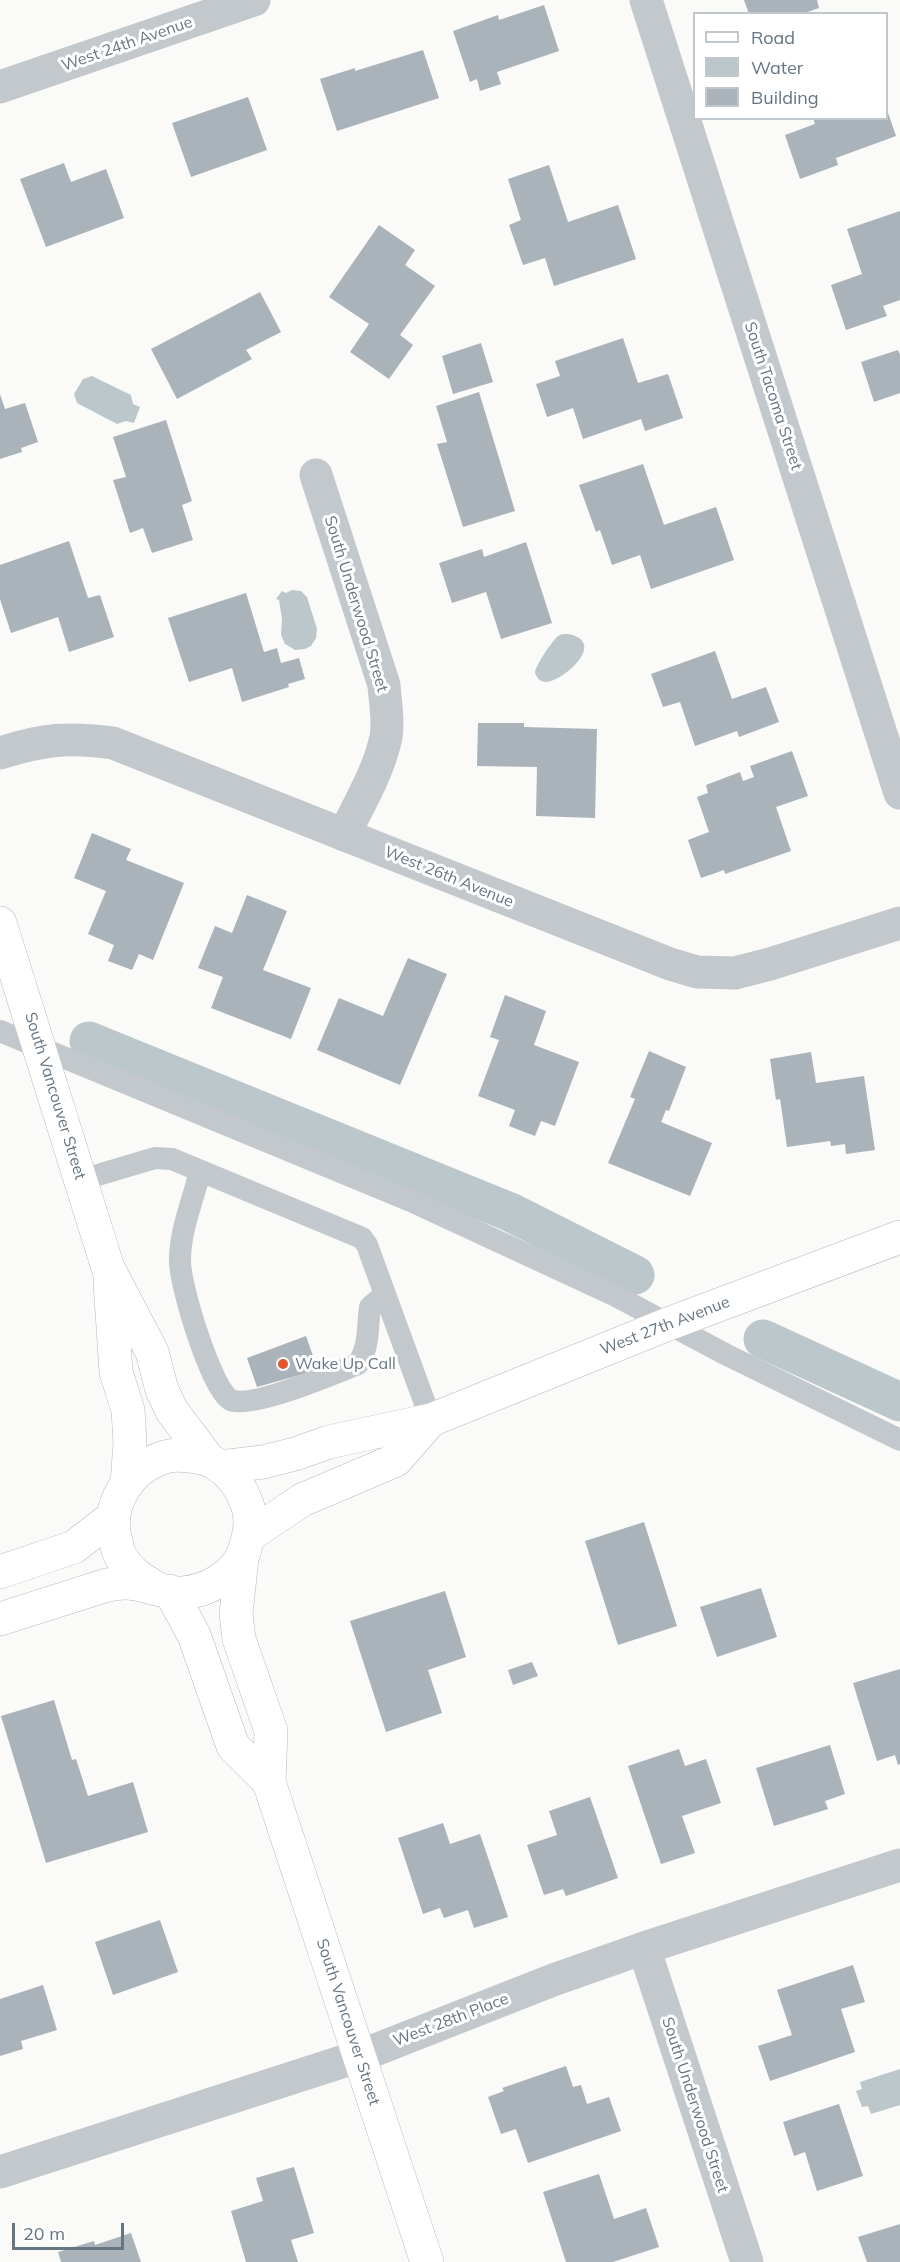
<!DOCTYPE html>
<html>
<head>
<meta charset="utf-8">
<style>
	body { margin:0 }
	#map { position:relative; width:900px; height:2262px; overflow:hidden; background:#fafaf8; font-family:Mulish,sans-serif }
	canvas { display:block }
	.legend { position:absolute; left:693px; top:12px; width:195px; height:108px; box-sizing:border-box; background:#fff; border:2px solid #c1c8cd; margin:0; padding:8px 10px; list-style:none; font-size:18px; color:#657683 }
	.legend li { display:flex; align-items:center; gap:12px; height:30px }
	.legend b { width:30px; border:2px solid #c1c8cd }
	.scale { position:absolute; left:12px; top:2223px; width:112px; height:27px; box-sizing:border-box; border:3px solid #657683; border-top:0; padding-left:8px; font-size:18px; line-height:21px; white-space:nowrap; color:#657683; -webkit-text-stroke:4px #fff; paint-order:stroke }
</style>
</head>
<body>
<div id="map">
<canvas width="900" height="2262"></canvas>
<ul class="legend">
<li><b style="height:8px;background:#fff"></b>Road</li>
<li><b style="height:16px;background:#bbc7cb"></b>Water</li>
<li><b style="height:16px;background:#aab3b9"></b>Building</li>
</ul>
<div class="scale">20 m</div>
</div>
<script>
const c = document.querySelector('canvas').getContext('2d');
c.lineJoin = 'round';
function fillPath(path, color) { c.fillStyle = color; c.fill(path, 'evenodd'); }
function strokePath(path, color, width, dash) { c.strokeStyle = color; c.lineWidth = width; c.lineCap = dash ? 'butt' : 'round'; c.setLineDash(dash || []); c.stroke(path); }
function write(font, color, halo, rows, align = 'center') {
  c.font = font + ' Mulish,sans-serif'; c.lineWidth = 6; c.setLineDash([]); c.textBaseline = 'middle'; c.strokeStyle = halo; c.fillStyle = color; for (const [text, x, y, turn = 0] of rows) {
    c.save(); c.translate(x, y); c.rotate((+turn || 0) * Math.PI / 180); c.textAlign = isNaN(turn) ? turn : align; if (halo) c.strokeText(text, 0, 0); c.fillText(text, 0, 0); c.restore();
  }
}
fillPath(new Path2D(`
	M92,376L131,395L133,404L140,407L134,423L126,421L117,424L77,403L74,394L83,379Z
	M292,590L301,591L307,597L317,629L316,638L311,646L305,649L295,650L285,644L281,635L282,619L279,600L276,599L282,591L286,593Z
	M568,634C609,642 562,682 546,682C540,682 537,678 535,673C535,666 552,641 558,636C561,634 564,634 568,634Z
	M900,2069V2105L871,2114L868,2106L862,2107L856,2091L862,2089L860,2082Z`), '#bbc7cb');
strokePath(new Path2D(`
	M89,1041L510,1212L635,1275
	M763,1339L900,1402`), '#bbc7cb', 39);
fillPath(new Path2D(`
	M744,0H817L819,8L802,14H749Z
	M544,5L559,51L497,72L501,84L480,91L477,79L470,82L453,31L498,15L499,20Z
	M423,50L439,98L337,131L320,79L355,68V71Z
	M248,97L267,150L191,177L172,123Z
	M887,110L896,136L836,158L838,165L800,179L785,135L815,124L813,118H886Z
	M64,163L71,182L106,169L124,218L46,247L20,179Z
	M549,165L568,222L618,205L636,259L554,286L545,258L523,265L509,225L521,220L508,179Z
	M900,211V300L883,306L887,316L846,330L831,285L862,274L847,229Z
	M379,225L415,250L405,265L435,286L400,335L413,345L389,379L350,352L369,324L329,297Z
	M260,292L281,332L246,350L252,359L177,399L151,349Z
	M623,338L638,383L668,374L683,418L645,431L641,419L583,439L573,408L547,417L536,384L560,376L555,361Z
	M481,343L493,382L453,394L442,356Z
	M898,350L900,355V393L874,402L861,362Z
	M479,392L515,511L463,527L437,444L447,442L436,406Z
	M0,394L5,409L25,403L38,442L21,448L22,452L0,459Z
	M166,420L192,501L182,505L193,540L152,553L143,528L130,533L113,480L126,477L113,437Z
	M643,464L664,525L716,507L734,560L651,589L640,555L612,565L600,530L596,532L579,485Z
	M69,541L88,598L100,595L114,637L69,652L58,617L11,633L0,599V565Z
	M526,542L552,623L501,639L486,592L452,603L439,563L482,549L484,557Z
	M246,593L264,652L277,648L281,663L299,658L305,679L288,684L289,687L242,702L232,668L189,682L168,618Z
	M715,651L732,699L766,687L779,722L739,737L737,731L695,746L680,702L663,707L651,674Z
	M478,723H524V727L597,729L595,818L536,816L537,767L477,766Z
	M792,751L808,796L776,807L791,851L725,874L724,870L701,878L688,840L709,832L697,797L708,793L706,785L740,772L743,781L754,777L750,766Z
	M92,833L131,849L126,860L184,883L153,960L139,954L132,970L108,961L114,945L88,934L106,891L74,878Z
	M247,895L287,911L263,970L311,988L291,1039L211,1008L223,977L198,968L215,926L232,933Z
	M408,958L447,974L400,1085L317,1050L339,998L383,1016Z
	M505,995L546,1011L534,1045L579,1062L555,1126L541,1121L535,1136L509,1126L515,1110L478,1096L499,1040L490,1037Z
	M649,1051L686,1067L669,1111L666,1110L661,1122L712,1143L690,1196L608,1163L635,1099L630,1097Z
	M811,1052L816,1083L864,1076L875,1150L846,1154L845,1144L831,1146L830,1141L787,1147L780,1099L776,1100L770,1059Z
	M306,1336L318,1370L257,1387L247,1358Z
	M644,1522L677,1626L618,1645L585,1541Z
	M761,1588L777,1637L717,1657L700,1607Z
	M445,1591L466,1657L428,1670L442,1713L386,1732L350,1621Z
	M532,1662L538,1676L513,1685L508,1670Z
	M900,1669V1764L898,1765L895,1755L877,1761L853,1683Z
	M54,1700L72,1760L76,1759L88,1796L133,1782L148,1832L46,1863L1,1716Z
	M830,1745L845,1794L825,1801L828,1809L774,1826L756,1768Z
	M679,1749L685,1766L706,1759L721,1803L682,1816L695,1853L661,1864L628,1766Z
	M590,1797L618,1878L566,1896L563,1889L544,1895L527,1845L557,1835L549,1811Z
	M443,1823L450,1844L480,1834L508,1917L474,1928L468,1910L444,1918L440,1908L423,1914L398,1838Z
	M160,1920L178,1972L113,1995L95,1942Z
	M853,1965L865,2002L841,2009L855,2052L770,2081L758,2046L792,2035L777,1990Z
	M43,1985L57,2030L21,2041L23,2049L0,2056V1999Z
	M566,2066L573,2087L581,2085L587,2104L609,2097L621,2131L528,2163L516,2129L501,2134L488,2097L504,2091L502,2088Z
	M839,2104L863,2176L817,2191L805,2152L794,2156L783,2122Z
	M294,2167L314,2233L291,2240L298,2262H246L231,2211L263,2201L256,2178Z
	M599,2174L614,2219L646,2208L659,2247L613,2262H566L543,2192Z
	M900,2224V2262H867L858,2237Z
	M131,2233L141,2262H61L58,2252L94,2241L95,2245Z`), '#aab3b9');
const secondary = new Path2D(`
	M0,923L108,1268L152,1352L162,1390L172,1411L209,1460
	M110,1282L116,1372L128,1410L130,1443L127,1484
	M220,1467L263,1462L295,1454L329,1442L431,1420L668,1324L900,1237
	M250,1535L302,1500L396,1460L431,1420
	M242,1558L236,1614L239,1639L271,1731L269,1782L427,2262
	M0,1572L74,1547L114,1516
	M170,1591L194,1635L233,1746L269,1782
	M0,1619L107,1585C112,1584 119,1583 125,1583C144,1583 164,1594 183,1593C207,1591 235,1576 244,1552C249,1536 253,1520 247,1504C240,1485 226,1465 205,1459C192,1456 178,1453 165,1457C130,1468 107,1502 115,1538C117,1543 117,1550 120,1555C128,1571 141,1579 156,1588`);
strokePath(secondary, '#b3babf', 34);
strokePath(new Path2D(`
	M0,1031L411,1201L616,1296L725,1354L900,1440
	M200,1171C193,1201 180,1230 180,1260C179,1283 212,1392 231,1400C252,1409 335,1373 358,1364C370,1346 367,1328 370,1307L385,1294
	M81,1180L155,1158L172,1159L362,1238L367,1245L431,1420`), '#c3c8cc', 22);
strokePath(new Path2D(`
	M646,0L900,793
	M0,87L254,0
	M316,475L384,685C385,702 389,720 386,737C379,771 359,804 344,835
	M0,753C44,739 68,737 113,743L670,964L697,972L735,973L770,964L900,923
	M644,1948L747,2262
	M0,2172L360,2056L553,1980L644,1948L900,1865`), '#c3c8cc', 33);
strokePath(secondary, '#fff', 33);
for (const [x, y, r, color] of [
	[283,1364,6,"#e4572e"]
]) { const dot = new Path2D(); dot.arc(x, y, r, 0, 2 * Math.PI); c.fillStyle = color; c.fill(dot); strokePath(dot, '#fff', 2); }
write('16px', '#657683', '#fff', [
	["West 24th Avenue",127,44,-19],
	["South Tacoma Street",773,396,72],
	["South Underwood Street",356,604,73],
	["West 26th Avenue",449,877,22],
	["South Vancouver Street",55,1096,73],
	["West 27th Avenue",665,1326,-21],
	["West 28th Place",451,2020,-21],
	["South Vancouver Street",348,2022,72],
	["South Underwood Street",695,2105,72]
]);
write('16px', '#657683', '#fff', [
	["Wake Up Call",295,1364]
], 'left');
</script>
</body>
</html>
